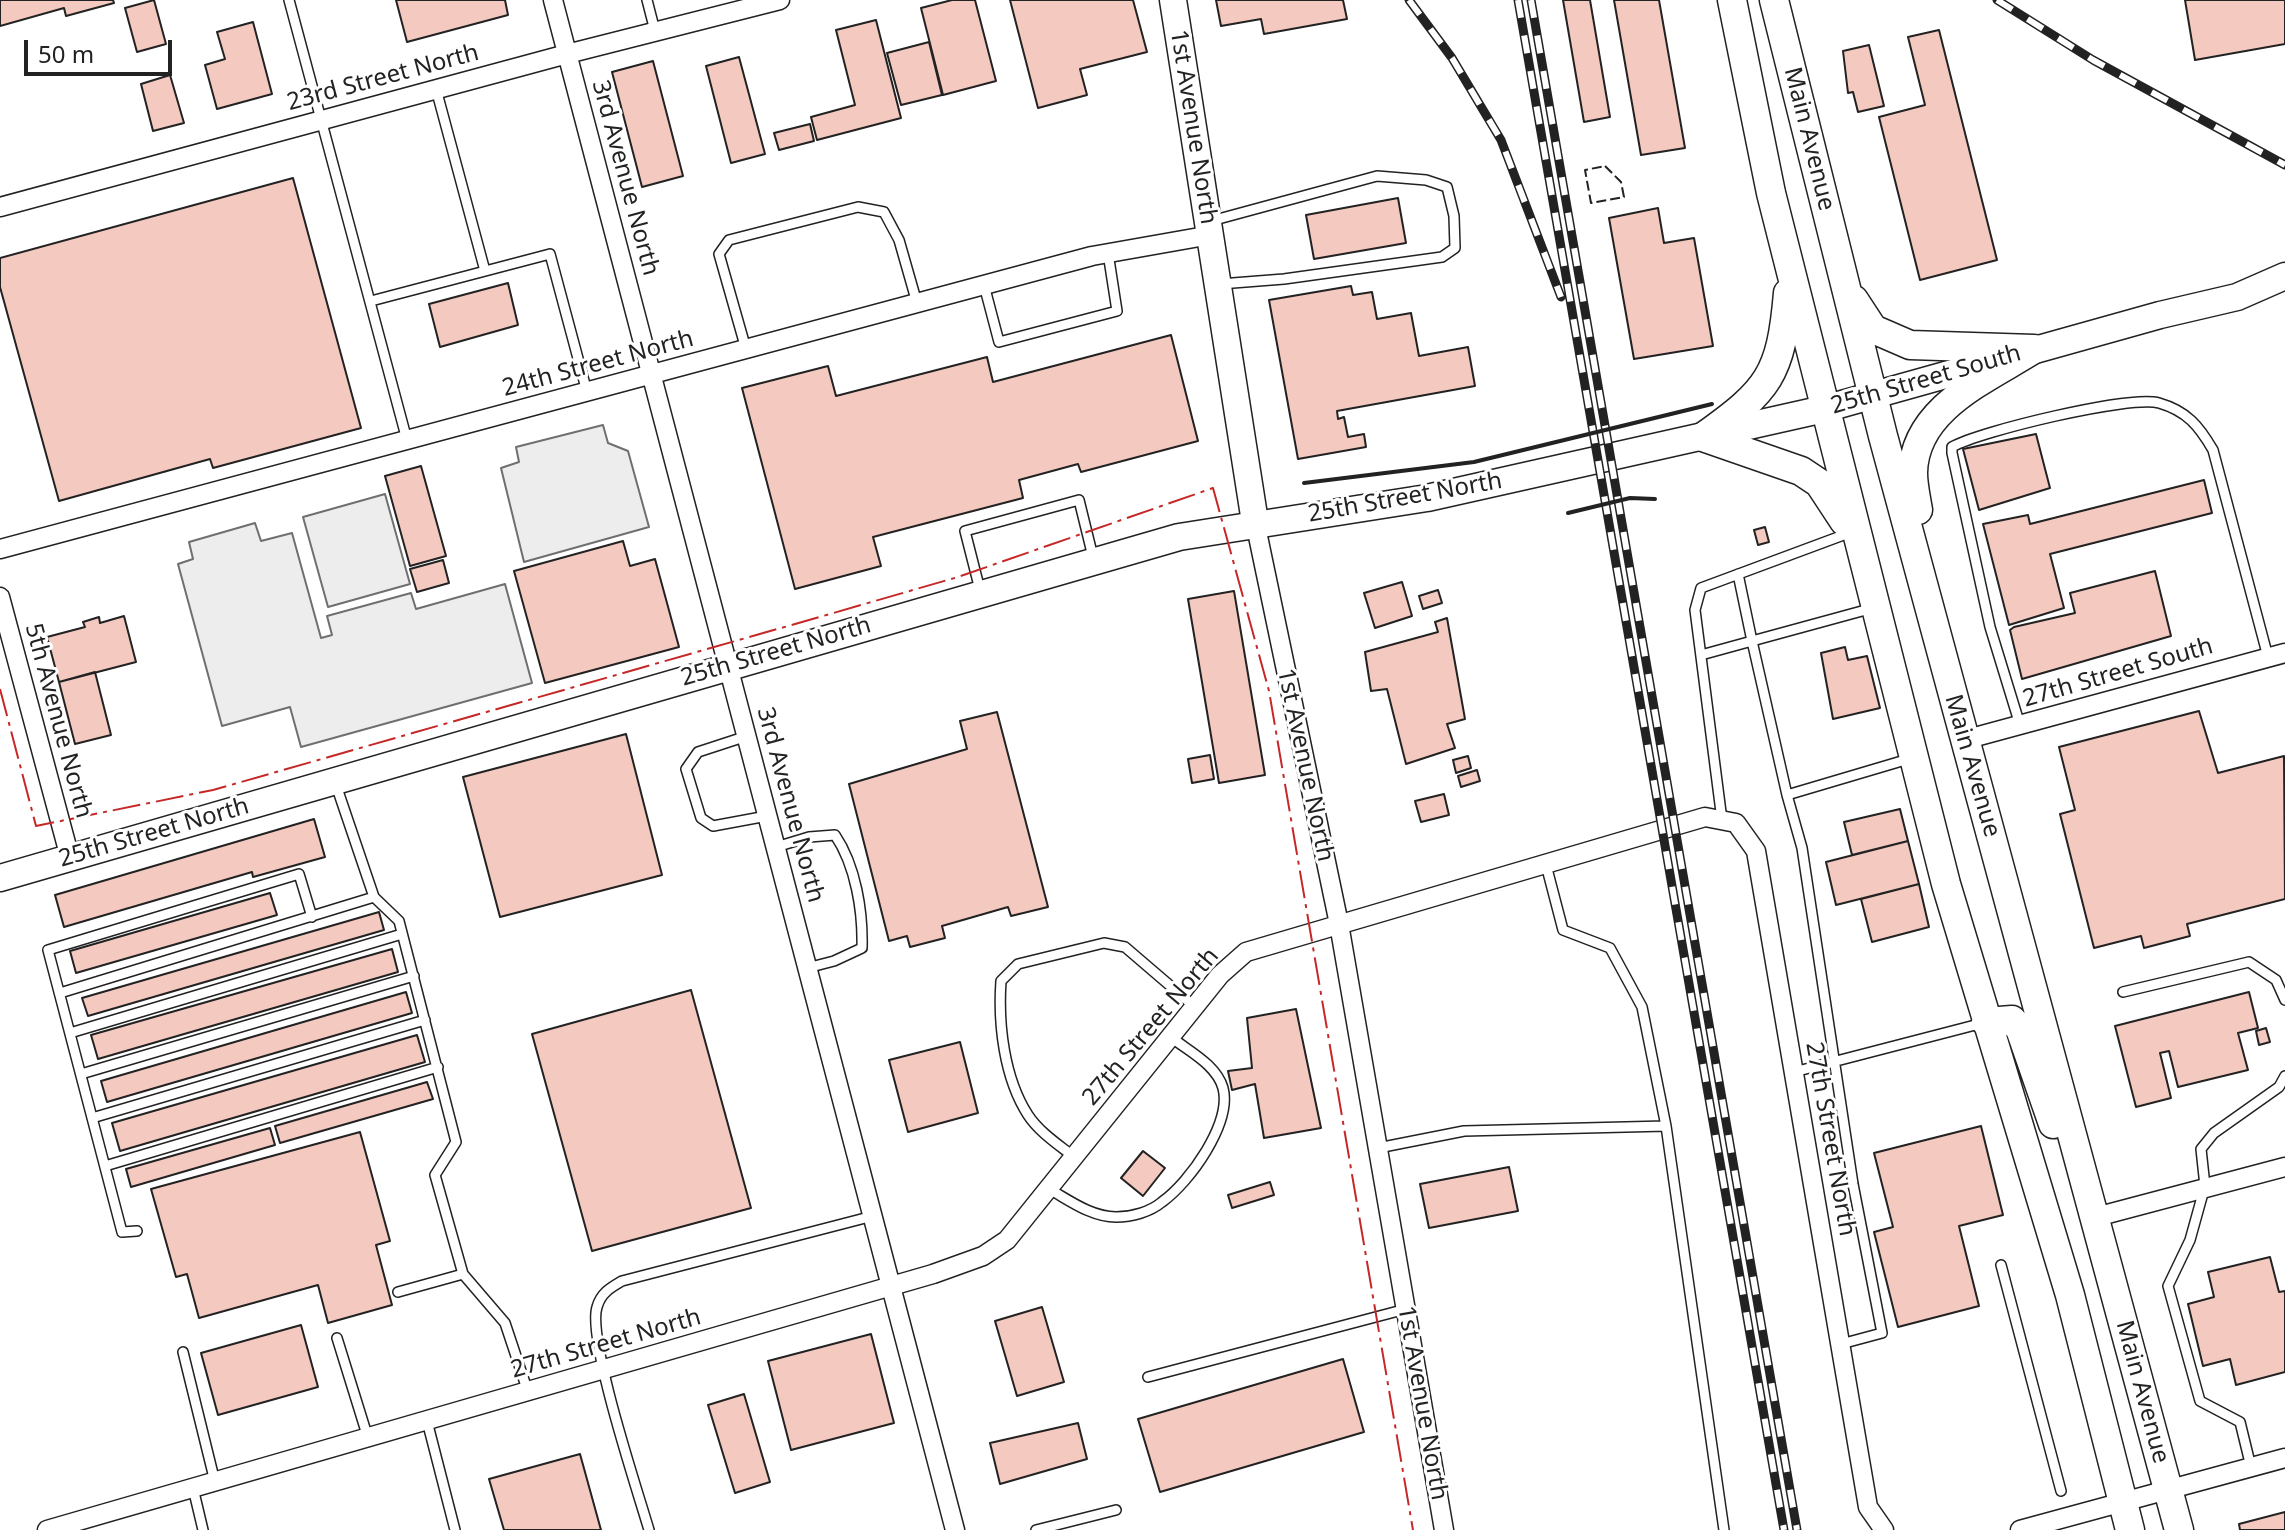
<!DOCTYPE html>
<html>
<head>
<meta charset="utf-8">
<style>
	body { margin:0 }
	#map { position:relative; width:2285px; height:1530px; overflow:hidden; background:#fff; font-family:"Noto Sans",sans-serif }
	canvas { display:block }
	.scale { position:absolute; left:24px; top:40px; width:148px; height:36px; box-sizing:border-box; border:4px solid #222; border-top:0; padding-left:10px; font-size:24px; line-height:28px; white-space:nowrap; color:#222; -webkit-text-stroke:6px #fff; paint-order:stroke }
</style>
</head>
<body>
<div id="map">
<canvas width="2285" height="1530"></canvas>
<div class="scale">50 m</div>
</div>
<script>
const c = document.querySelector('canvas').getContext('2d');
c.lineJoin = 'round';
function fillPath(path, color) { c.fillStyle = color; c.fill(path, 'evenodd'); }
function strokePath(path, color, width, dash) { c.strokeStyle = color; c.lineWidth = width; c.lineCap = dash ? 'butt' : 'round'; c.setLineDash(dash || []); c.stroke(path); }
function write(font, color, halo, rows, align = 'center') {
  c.font = font + ' "Noto Sans",sans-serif'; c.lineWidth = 6; c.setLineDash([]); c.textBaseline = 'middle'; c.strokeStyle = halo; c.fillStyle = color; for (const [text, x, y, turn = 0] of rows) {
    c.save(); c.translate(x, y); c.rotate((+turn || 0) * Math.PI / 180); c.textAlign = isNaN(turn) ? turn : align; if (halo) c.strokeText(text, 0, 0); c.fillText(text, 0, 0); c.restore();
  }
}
const parking = new Path2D(`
	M603,425L608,443L628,451L649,527L524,562L501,468L519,462L516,447Z
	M385,494L410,584L328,607L303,517Z
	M255,523L261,541L292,533L321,638L332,635L327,616L411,593L416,609L505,584L532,683L301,747L290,707L222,726L178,564L193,559L189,542Z`);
fillPath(parking, '#ededed');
strokePath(parking, '#6f6f6f', 2);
const building = new Path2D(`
	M0,0H113L114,3L66,16L64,8L0,26Z
	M154,0L166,44L137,52L125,8Z
	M396,0H505L508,15L407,42Z
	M952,0H975L996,81L943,95L921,8Z
	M1010,0H1133L1147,52L1080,69L1087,95L1038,108Z
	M1216,0H1343L1347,19L1264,34L1261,19L1221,26Z
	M1563,0H1590L1610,117L1584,122Z
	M1614,0H1659L1685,148L1641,155Z
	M2185,0H2285V44L2195,60Z
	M876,20L901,118L817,140L811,117L855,105L836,30Z
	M253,22L272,94L217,109L205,65L225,59L217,32Z
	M1939,30L1997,260L1920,280L1879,117L1925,105L1908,37Z
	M929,42L942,95L901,105L887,53Z
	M1869,45L1884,106L1858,112L1853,92L1848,93L1843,51Z
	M739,57L765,154L731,163L706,66Z
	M653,61L683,176L642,187L612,72Z
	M170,75L184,123L153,131L141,84Z
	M810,124L814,141L779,150L774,133Z
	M293,178L361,428L213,468L210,459L59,501L0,287V258Z
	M1398,198L1406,243L1314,259L1306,215Z
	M1658,208L1664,243L1694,238L1713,346L1634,359L1609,218Z
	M508,283L518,325L440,347L429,304Z
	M1351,286L1353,295L1372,292L1377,319L1411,313L1419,356L1468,347L1475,386L1337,411L1338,419L1344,417L1348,437L1364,434L1366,447L1298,459L1269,300Z
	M1171,335L1198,441L1081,472L1078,464L1019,480L1023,498L873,537L881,566L795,589L742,388L828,366L836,396L987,357L993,382Z
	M2036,434L2050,488L1979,510L1963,449Z
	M421,466L446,556L410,566L385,476Z
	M2204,480L2212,513L2050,554L2064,608L2009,625L1983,524L2028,515L2030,524Z
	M1765,527L1769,542L1758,545L1754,530Z
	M623,541L630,566L655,559L679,647L545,683L514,571Z
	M443,560L449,583L417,592L410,569Z
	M2155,571L2171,636L2022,679L2010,630L2014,627L2075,613L2070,593Z
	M1402,582L1412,616L1375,628L1364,593Z
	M1438,590L1442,603L1423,609L1419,596Z
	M1234,591L1265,775L1219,783L1188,599Z
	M124,616L136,662L59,682L47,637L85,627L83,622L99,617L100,623Z
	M1447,618L1465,719L1447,724L1455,748L1406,764L1387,689L1371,691L1365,652L1438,632L1435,622Z
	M1845,647L1848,660L1867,656L1880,708L1833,719L1821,653Z
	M95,672L111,735L75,744L59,682Z
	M2199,711L2218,773L2284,756L2285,899L2187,924L2190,936L2144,948L2141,936L2094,948L2060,814L2075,810L2059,747Z
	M997,712L1048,907L1011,916L1008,907L942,926L945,938L910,947L907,936L889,941L849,784L967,749L960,721Z
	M626,734L662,875L500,917L463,777Z
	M1210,755L1214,779L1192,783L1188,759Z
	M1468,756L1471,768L1456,773L1453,760Z
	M1477,770L1480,781L1461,787L1458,776Z
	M1444,794L1449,815L1421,822L1415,801Z
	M1900,809L1908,841L1852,855L1844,822Z
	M314,819L325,857L253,877L252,872L64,927L55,895Z
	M1908,841L1919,884L1836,905L1826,862Z
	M1919,884L1929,927L1872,942L1861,899Z
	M270,893L277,915L76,973L70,951Z
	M379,912L384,930L88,1016L82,998Z
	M392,949L398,972L98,1059L91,1035Z
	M691,990L751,1208L592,1251L532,1034Z
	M406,992L412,1013L107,1102L101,1081Z
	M2249,992L2258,1028L2238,1033L2248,1070L2178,1087L2169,1051L2160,1053L2171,1098L2136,1107L2115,1026Z
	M1296,1009L1321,1128L1264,1138L1255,1084L1232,1090L1228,1071L1252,1068L1247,1018Z
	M2266,1028L2270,1042L2259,1045L2256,1031Z
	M417,1035L425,1062L120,1151L112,1123Z
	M960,1042L978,1113L908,1132L889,1060Z
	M427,1082L433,1099L280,1143L275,1126Z
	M1981,1126L2003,1215L1959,1226L1979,1306L1898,1327L1874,1232L1893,1227L1874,1153Z
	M270,1128L275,1145L131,1187L126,1169Z
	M360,1132L390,1241L376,1245L392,1305L328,1323L318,1285L199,1318L187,1274L176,1277L151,1189Z
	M1143,1151L1165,1168L1143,1196L1121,1178Z
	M1509,1167L1518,1211L1429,1228L1420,1184Z
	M1270,1182L1274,1195L1232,1208L1228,1195Z
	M2270,1257L2279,1292L2285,1291V1372L2236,1385L2230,1359L2203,1366L2188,1304L2214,1297L2208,1272Z
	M1042,1307L1064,1382L1017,1396L995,1321Z
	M301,1325L318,1387L218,1415L201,1353Z
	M871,1334L894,1423L791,1450L768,1361Z
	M1343,1359L1364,1432L1160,1492L1138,1419Z
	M744,1394L770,1482L735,1493L708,1405Z
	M1078,1423L1087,1459L1000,1484L990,1443Z
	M580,1454L601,1530H504L489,1479Z
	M2285,1512V1530H2240L2239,1524Z`);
fillPath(building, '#f3c9c0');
strokePath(building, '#222', 2);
const lane = new Path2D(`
	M289,0L407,440
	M647,0L655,31
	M436,89L485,271
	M1211,221L1377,176L1426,180L1447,187L1454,216L1455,248L1442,257L1284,279L1220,284
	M984,285L999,342L1117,311L1108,253
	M371,301L550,254L587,392
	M746,349L719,254L729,240L858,207L884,212L899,240L917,303
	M980,590L965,531L1079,500L1094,561
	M1701,655L1752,641L1738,574
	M2020,725L1990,627L1952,453V447C1980,431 2130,395 2159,403C2187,411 2199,426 2213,450L2268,657
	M747,736L698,752L686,769L701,818L713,826L767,816
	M336,785L374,897L399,921L456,1142L435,1175L463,1274L505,1323L528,1392
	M1787,795L1752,641L1873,608
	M1722,820L1695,610L1701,588L1849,533
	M776,847L809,837L835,835C856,866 863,912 862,948L834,961L807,968
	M1545,861L1563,930L1610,948L1642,1007L1666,1126L1724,1530
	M2123,992L2249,962L2276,980L2285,1000
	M60,993L374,897
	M70,1033L402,934
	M1794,1072L1983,1023
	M81,1074L414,976
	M92,1118L425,1020
	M1378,1148L1464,1131L1666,1126
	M1074,1157C1059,1145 1039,1132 1028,1115C1004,1078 998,1024 1001,981L1018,964L1104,943L1125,947L1195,1007
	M105,1166L438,1067
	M1049,1189C1069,1200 1091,1217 1116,1217C1132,1217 1150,1212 1162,1202C1190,1182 1232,1123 1223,1088C1216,1064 1188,1051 1171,1037
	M137,1231L122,1232L48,950L299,874L312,917
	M2001,1265L2061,1491
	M398,1292L463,1274
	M337,1338L368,1438
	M1841,1344L1882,1333L1853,1184L1802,848L1787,795L1912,758
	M183,1352L215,1482
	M1148,1377L1406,1309
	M427,1421L455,1530
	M2251,1467L2240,1422L2200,1401L2168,1286L2190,1240L2205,1186L2201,1149L2214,1133L2279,1087L2285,1076
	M193,1488L203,1530
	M649,1530C637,1489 587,1339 597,1307C601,1293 610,1288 622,1281L873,1216
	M1036,1530L1116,1510`);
const street = new Path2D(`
	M553,0L955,1530
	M0,207L567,54L780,0
	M1255,522L1339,924L1444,1530
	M0,549L1092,256L1211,235
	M0,597L70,858
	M1964,740L2285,653
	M2096,1217L2285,1167
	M47,1530L933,1274L983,1256L1007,1240L1220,975L1246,952L1705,817L1736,823L1756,851L1868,1507L1884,1530
	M2020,1530L2285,1458`);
const secondary = new Path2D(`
	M1173,0L1255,522
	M0,878L1179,537L1427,498L1824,409L2160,315L2237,297L2285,276`);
const primary = new Path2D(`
	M1732,0L1771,193L1946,884L2070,1295L2130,1530
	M1774,0L1883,436L2179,1530
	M1854,300L1873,329L1910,345L2034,349
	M1703,437L1801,471L1819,483L1844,521
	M1703,437C1769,390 1781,375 1788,293
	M1918,510C1916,498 1913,485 1913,473C1914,408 1987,379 2034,349
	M1986,1022L2012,1020L2020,1029L2053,1124`);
strokePath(lane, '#222', 12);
strokePath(street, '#222', 21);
strokePath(secondary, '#222', 29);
strokePath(primary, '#222', 31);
strokePath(lane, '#fff', 9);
strokePath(street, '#fff', 18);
strokePath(secondary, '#fff', 26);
strokePath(primary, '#fff', 28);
const rail = new Path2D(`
	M1409,0L1452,58L1501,140L1561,297
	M1518,0L1784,1530
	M1531,0L1797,1530
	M1997,0L2093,60L2285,165`);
strokePath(rail, '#222', 9);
strokePath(rail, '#fff', 6, [18]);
strokePath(new Path2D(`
	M1605,166L1621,182L1624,197L1591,203L1585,170Z`), '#222', 2, [10, 4]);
strokePath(new Path2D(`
	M1304,483L1474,462L1712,404
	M1568,513L1630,498L1655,499`), '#222', 4);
strokePath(new Path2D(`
	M0,689L36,826L213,790L823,616L958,577L1213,488L1269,691L1413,1530`), '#c62828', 2, [28, 6, 4, 6]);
write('24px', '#222', '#fff', [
	["23rd Street North",383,78,-15],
	["1st Avenue North",1193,127,81],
	["Main Avenue",1809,139,76],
	["3rd Avenue North",625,178,75],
	["24th Street North",598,364,-15],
	["25th Street South",1926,380,-16],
	["25th Street North",1405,498,-10],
	["25th Street North",776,652,-16],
	["27th Street South",2118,673,-16],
	["5th Avenue North",58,721,75],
	["1st Avenue North",1305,765,78],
	["Main Avenue",1972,766,74],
	["3rd Avenue North",790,805,75],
	["25th Street North",154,833,-16],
	["27th Street North",1151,1027,-50],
	["27th Street North",1830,1139,80],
	["27th Street North",606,1344,-16],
	["Main Avenue",2142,1392,75],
	["1st Avenue North",1422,1403,80]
]);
</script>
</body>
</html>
